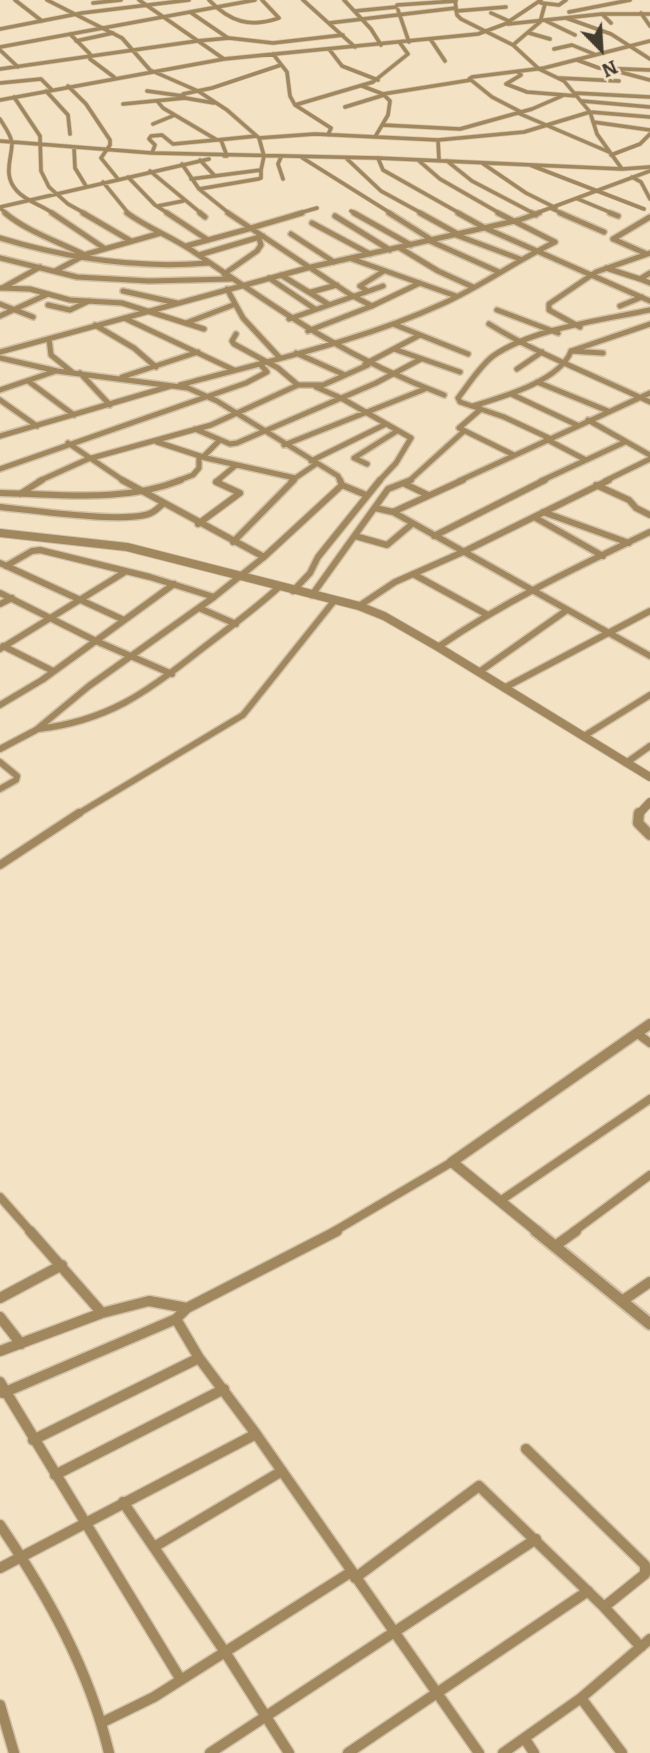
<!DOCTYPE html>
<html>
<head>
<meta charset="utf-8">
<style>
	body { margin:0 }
	#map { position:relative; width:650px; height:1753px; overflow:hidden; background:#f4e2c5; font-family:Bitter,serif }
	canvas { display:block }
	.north { position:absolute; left:566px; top:14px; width:70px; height:70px; -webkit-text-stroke:5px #f4e2c5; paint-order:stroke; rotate:156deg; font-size:19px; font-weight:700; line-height:28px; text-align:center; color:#423b2f }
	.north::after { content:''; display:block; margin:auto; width:24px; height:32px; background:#423b2f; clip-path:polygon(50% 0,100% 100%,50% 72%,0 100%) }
</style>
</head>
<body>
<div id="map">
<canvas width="650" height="1753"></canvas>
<div class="north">N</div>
</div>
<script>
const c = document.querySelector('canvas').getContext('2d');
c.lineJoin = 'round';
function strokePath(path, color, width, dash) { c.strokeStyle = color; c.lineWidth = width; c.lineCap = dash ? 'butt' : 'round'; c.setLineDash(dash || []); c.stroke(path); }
const minorFar4 = new Path2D(`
	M15,0L42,21
	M47,0L122,38L150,70L198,91L227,110L259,138L264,156L261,170L191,179
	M139,0L224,59
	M209,0C230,22 250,28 279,18L262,0
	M303,0L355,47
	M344,0L371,29L381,45
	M455,0L457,15L461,19L513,45L539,69L564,81L590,112L597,134L622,169
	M93,3L121,0
	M541,3L559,5L566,0
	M397,5L456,1
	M398,10L409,42
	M355,11L396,7
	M456,11L506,7
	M190,12L228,38
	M569,12L630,0
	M491,13L509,21
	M641,13L650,26
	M602,14L611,23
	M566,18L611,34L650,59
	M546,21L575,35
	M329,23L456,8
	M508,24L602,14H650
	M0,29L82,13L189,0
	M529,33L550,39
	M70,34L90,54V59L114,77
	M431,40L445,61
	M76,41L113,33
	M513,45L540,22L545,4
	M0,47L255,0
	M329,49L342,66L378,80
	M554,49L572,45L594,54
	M0,50L18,67
	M273,54L287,72L290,96L295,105L331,128L328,135
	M577,60L599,68L650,70
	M0,69L197,41L229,38L273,43L343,35
	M518,72L521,75L506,84L527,92L577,96
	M620,72L650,80
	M559,78L619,81
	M471,80L492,97L521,112
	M0,83L41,79L52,90
	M68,86L86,104L110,140V145L101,158L118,179
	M362,86L383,94L390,101L388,115L375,137
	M46,91L68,115L70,134
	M147,91L183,96
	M574,93L650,97
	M383,94L471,80L469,79L472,77L544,68L650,41
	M14,97L40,136L41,171L49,187L68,204L86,214
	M0,100L224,59L478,34L505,24L541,0
	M582,101L650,107
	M158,102L163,108L217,140L257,136
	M214,103L185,98L183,94L212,88L281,65
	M123,104L185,98
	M295,105L373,82L408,54L400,43
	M345,107L384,95
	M518,113L609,152
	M0,119C4,126 12,136 12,144C11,161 3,176 17,191C27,202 42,205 54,214
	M593,122L650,130
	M153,124L175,115
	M383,125L460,129L532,109L562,96
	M259,138L315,134L438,140L524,132L590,112L650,117
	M221,140L227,156H224
	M438,140L439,160
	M0,141L152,153L378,158L622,169L650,167
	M74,147L75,168L86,186
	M152,153L155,145L149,139L151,136L162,135L173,144L216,140
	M611,155L640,144L650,134
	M281,157L278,164L283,179
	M301,157L392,214
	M346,158L381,191L423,214
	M378,158L383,170L461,214
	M200,160L215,176
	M418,160L440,179L501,214
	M447,161L472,181L535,214
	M482,163L526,193L556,208
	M182,164L199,189L230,214
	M530,165L644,209
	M150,171L202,214
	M128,177L155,205L169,214
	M632,177L641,182L650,199
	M103,182L129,214
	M199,189L258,179L261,178V170
	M578,199L614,214
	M158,206L183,201
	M0,207L209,159
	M0,208L7,214
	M552,209L564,214
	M351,211L357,214
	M296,214L317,208
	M534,214L650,171`);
const minorFar3 = new Path2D(`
	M5,213C26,231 59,242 85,255
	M52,213L104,248
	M83,213L131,241
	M127,213C149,229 175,238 197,254C280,311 348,359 444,395
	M167,213L208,240
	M200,213L205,217
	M228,213L351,295L372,306
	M354,213L411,245
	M389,213L432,240
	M420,213L458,234
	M458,213L485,228L650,301
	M498,213L555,242
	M532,213L536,215
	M560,213L604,232
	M610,213L618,216
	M335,216L390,250
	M312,223L370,254
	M251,228L302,213
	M291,234L334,262
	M456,235L520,259
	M0,238C69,259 136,269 208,263
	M613,239L650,217
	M613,239L647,254
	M430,241L499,272
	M186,246L252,228
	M400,248L438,271L473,287
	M199,255L263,236
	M0,258L77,277L149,281L231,279
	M352,259L456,296
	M606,268L640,279
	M55,271L87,254L161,233
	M650,273L640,279L650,283
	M224,274L257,251L261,245L259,238
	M281,275L328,304
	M269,278L315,309
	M4,287L40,267
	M0,288L30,289L70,300L122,303L204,329
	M227,289L243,318L280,358
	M366,290L360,286L384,271
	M123,291L177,303
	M311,292L337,285
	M0,304L33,317
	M48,305L70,310L89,301
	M620,306L642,297
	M497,310L558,333
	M0,316L48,294
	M124,318L234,370
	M289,319L383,286
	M186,323L233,305
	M393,324L468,354
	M489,324C539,355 596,376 650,402
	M95,325L134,348L156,367
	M580,327L549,310V304L596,272L650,253
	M308,331L372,306L420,283
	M236,334L232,341L234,344L278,368L298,385
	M49,339L51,355L72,372
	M394,349L460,372
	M571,351L650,324
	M571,351L603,353
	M0,352L311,267L519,220L539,213
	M296,353L345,375
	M0,358L57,371L188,388L217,401L338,476L340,481
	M365,364L420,335
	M517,369L542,352
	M80,373L110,405
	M122,377L198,352
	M28,381L74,415
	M537,382L608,411
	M180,385C267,361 359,342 442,304C480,287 516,261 555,242
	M316,387L341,398L411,438L396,463L379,481
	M0,390L56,371
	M511,394L577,425
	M0,400L37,426
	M473,406C502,397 560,381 571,351
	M481,409L459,428L514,455
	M588,420L650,455
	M195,429L230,444L237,443L376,383L421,359
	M0,436L171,386
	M549,438L504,417L460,402L458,398C469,384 479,367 493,356C533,328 603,320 650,310
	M546,439L586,460
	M157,442L206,458L295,478
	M68,443L124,481
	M284,445L425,389
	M203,457L220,440
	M311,461L384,425
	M367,464L354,458L397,431
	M0,469L246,383L267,372L260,364
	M39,481L88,459L211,425L298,385H323L368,365
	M177,481L193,475L199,468V456
	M217,481L236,465
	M291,481L316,464
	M409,481L463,432
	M459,481L650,393
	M541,481L625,442
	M605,481L650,459`);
const minorFar2 = new Path2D(`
	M122,480L264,557
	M340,480L342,485L366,495
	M405,484L428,495
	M596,485L629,500L636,508L650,515
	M0,493C60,494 124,503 181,480
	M20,494L42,480
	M0,507C29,510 129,524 151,513C156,511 160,506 164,503
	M375,508L393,512L463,480
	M393,512L650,656
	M543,512L629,543
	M534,517L603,556
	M198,524L240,493L216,482L219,480
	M355,536L387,545L412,524
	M434,536L545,480
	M233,542L294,480
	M0,563L124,620
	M6,566L32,551L40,550L150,577L214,597
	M413,574L486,614
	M293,591L310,573L318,557L380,480
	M0,593L96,641L172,674
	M312,595L388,489L411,480
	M0,604L12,598
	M359,606L395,582L463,552L609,480
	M199,608L236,624
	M3,646L53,671
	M438,647C505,601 577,567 650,532
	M0,649L125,572
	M479,672L567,610
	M504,688L650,611
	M0,705L42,680L174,584
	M38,729C107,721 146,693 199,651C226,630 254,610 279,587
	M584,736L650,695
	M0,749L36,730L89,686L214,597L264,557L342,485
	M0,762L17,776L16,780L0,789
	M626,763L650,746
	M76,815L243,715L334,601`);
const minorFar1 = new Path2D(`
	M0,865L79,813
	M638,1034L650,1043
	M0,1197L31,1232
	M500,1201L650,1099
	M333,1232L452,1162
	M573,1232L650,1175`);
const minor = new Path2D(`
	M30,1231L102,1313
	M337,1231L187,1308L176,1319L199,1358L256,1434L479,1753
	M555,1246L576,1231
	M0,1298L62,1265
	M622,1301L650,1282
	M0,1317L21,1344
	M0,1351L102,1313L149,1301L187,1308
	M0,1382L181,1680
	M3,1393L176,1319
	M33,1440L199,1358
	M526,1449L645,1565V1574L604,1607
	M55,1475L224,1389
	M123,1502L225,1652L289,1753
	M0,1525C48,1596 89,1669 109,1753
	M154,1547L282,1471
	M0,1568L256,1434
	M355,1578L479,1486L604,1607L641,1647
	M581,1698L622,1753
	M0,1705L14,1753
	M103,1722L154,1697L351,1572
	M525,1739L534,1753
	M210,1753L536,1539
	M348,1753L588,1591
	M503,1753L581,1698L650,1639`);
const tertiaryFar2 = new Path2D(`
	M0,533L127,547L359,606L384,616L438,647L650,777
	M638,815L650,802`);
const tertiaryFar1 = new Path2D(`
	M639,813L638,823L650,835
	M538,1232L452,1162L650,1024`);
const tertiary = new Path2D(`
	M536,1231L650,1324`);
strokePath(minorFar4, '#d0c1a7', 5);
strokePath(minorFar3, '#d0c1a7', 8);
strokePath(minorFar2, '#d0c1a7', 9);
strokePath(minorFar1, '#d0c1a7', 11);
strokePath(minor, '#d0c1a7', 13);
strokePath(tertiaryFar2, '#d0c1a7', 10);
strokePath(tertiaryFar1, '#d0c1a7', 13);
strokePath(tertiary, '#d0c1a7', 15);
strokePath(minorFar4, '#a1875d', 3.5);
strokePath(minorFar3, '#a1875d', 5);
strokePath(minorFar2, '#a1875d', 6);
strokePath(minorFar1, '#a1875d', 8);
strokePath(minor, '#a1875d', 10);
strokePath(tertiaryFar2, '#a1875d', 8);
strokePath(tertiaryFar1, '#a1875d', 10);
strokePath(tertiary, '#a1875d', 11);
</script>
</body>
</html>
